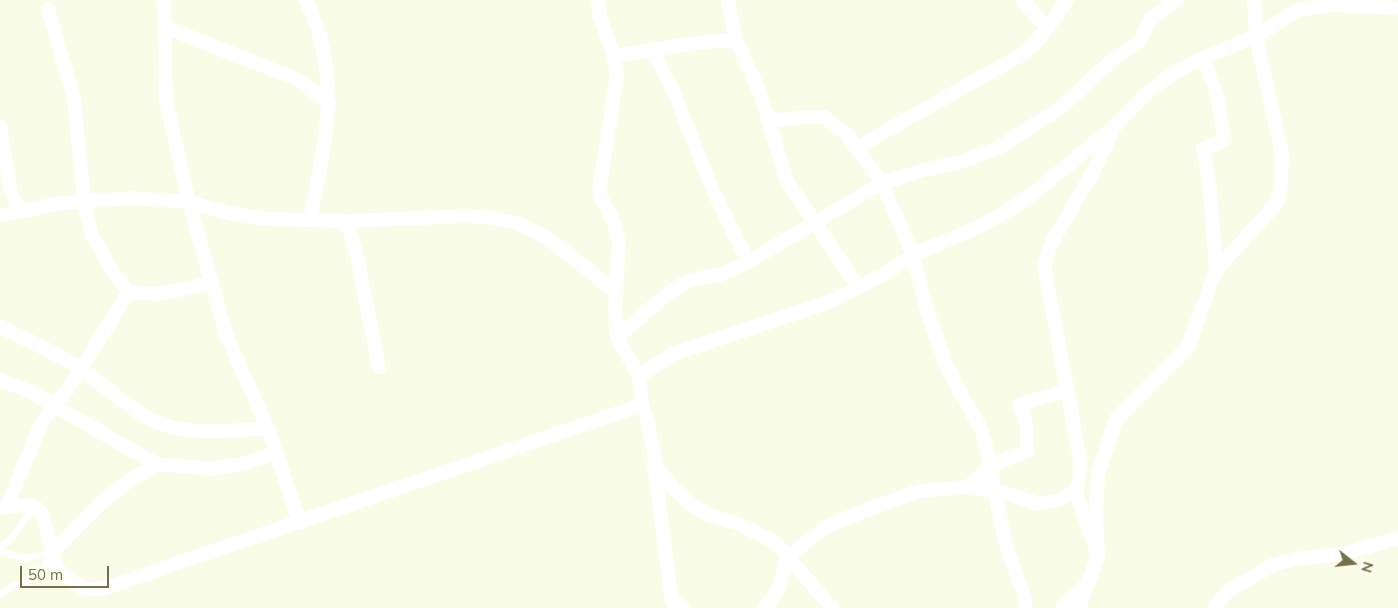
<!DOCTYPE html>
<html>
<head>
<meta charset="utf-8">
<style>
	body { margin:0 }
	#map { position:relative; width:1398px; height:608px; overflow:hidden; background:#f9fce7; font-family:Mulish,sans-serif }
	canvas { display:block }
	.north { position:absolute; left:1328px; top:538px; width:50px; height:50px; -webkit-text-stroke:4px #fcfeee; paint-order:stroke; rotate:106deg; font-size:14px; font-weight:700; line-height:20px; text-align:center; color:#756f4c }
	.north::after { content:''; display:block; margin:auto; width:18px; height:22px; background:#756f4c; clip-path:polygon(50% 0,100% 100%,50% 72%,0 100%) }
	.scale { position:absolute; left:20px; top:566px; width:89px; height:22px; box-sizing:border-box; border:2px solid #756f4c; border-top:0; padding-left:6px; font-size:15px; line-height:18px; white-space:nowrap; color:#756f4c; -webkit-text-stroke:4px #fcfeee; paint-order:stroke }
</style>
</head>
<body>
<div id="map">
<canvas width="1398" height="608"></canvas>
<div class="north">N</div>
<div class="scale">50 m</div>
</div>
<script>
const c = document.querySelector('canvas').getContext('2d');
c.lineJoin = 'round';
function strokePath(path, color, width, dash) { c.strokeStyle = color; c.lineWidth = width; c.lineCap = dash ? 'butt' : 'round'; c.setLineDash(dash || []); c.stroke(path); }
strokePath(new Path2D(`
	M0,549L15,534L35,506
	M0,552L25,558L52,553
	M0,594C24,578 38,583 51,554`), '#fff', 7);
strokePath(new Path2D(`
	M164,0L166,101L189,202L226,334L268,429L300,523
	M306,0C343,78 325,141 310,220
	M598,0L600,17L614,56L617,76L600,185V196L613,220L619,243L615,307L617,337L639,376L642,405L648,422L656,466L673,488L689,503L708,515L742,525L776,543L832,608
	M728,0L736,40L760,93L787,181L858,287
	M1022,0L1047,28
	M48,9L74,98L84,202L92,236L113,272L129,292L159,294L211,283
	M165,27L299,80L329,103
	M652,51L673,90L712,188L748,262
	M614,56L704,42L736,40
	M768,121L805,117H824L846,134L882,183L913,255L928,314L949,372L981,429L991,465L994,491L1006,544L1025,599V608
	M0,126L11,192L20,211
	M856,148L1021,55L1040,38L1067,0
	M0,216L61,203L132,198L189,202L233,214L266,219L347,221L468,216L492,218L520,224L549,239L615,291
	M347,221L358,261L379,368
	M1216,270L1277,203L1281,185L1282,154L1256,36L1254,0
	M0,326C26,340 56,352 81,369C108,388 131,412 162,424C196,437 233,429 268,429
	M617,337L670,292L688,281L722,274L748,262L882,183L921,171L960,162L998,148L1026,130L1059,109L1112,60L1141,40L1149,20L1178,0
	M639,376L673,354L832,301L884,274L913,255L981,226L1016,206L1040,188L1115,126L1146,94L1165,79L1192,63L1256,36L1298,10L1332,5L1398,8
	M0,380L31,392L156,464
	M654,465L672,601L683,608
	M968,487L991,465L1027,451V427L1019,405L1067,390
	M7,506L41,424L70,386L129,292
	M0,508L24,505L35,506L42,514L57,569L85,590L105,588L642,405
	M52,553L99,505L126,483L156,464L213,469L246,463L276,453
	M1098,556L1096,514L1098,475L1116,419L1188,347L1216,270L1210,189L1203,149L1224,140L1217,95L1204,58
	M765,608L779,588L787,557L826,527L876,506L920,491L968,487L1008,494L1039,504L1058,500L1076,492
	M1062,608L1085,586
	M1079,608L1098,556L1076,492L1080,474V459L1044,265L1051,244L1093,172L1112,132
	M1214,608L1227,592L1271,566L1295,559L1343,554L1398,538`), '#fff', 14);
</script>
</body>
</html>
